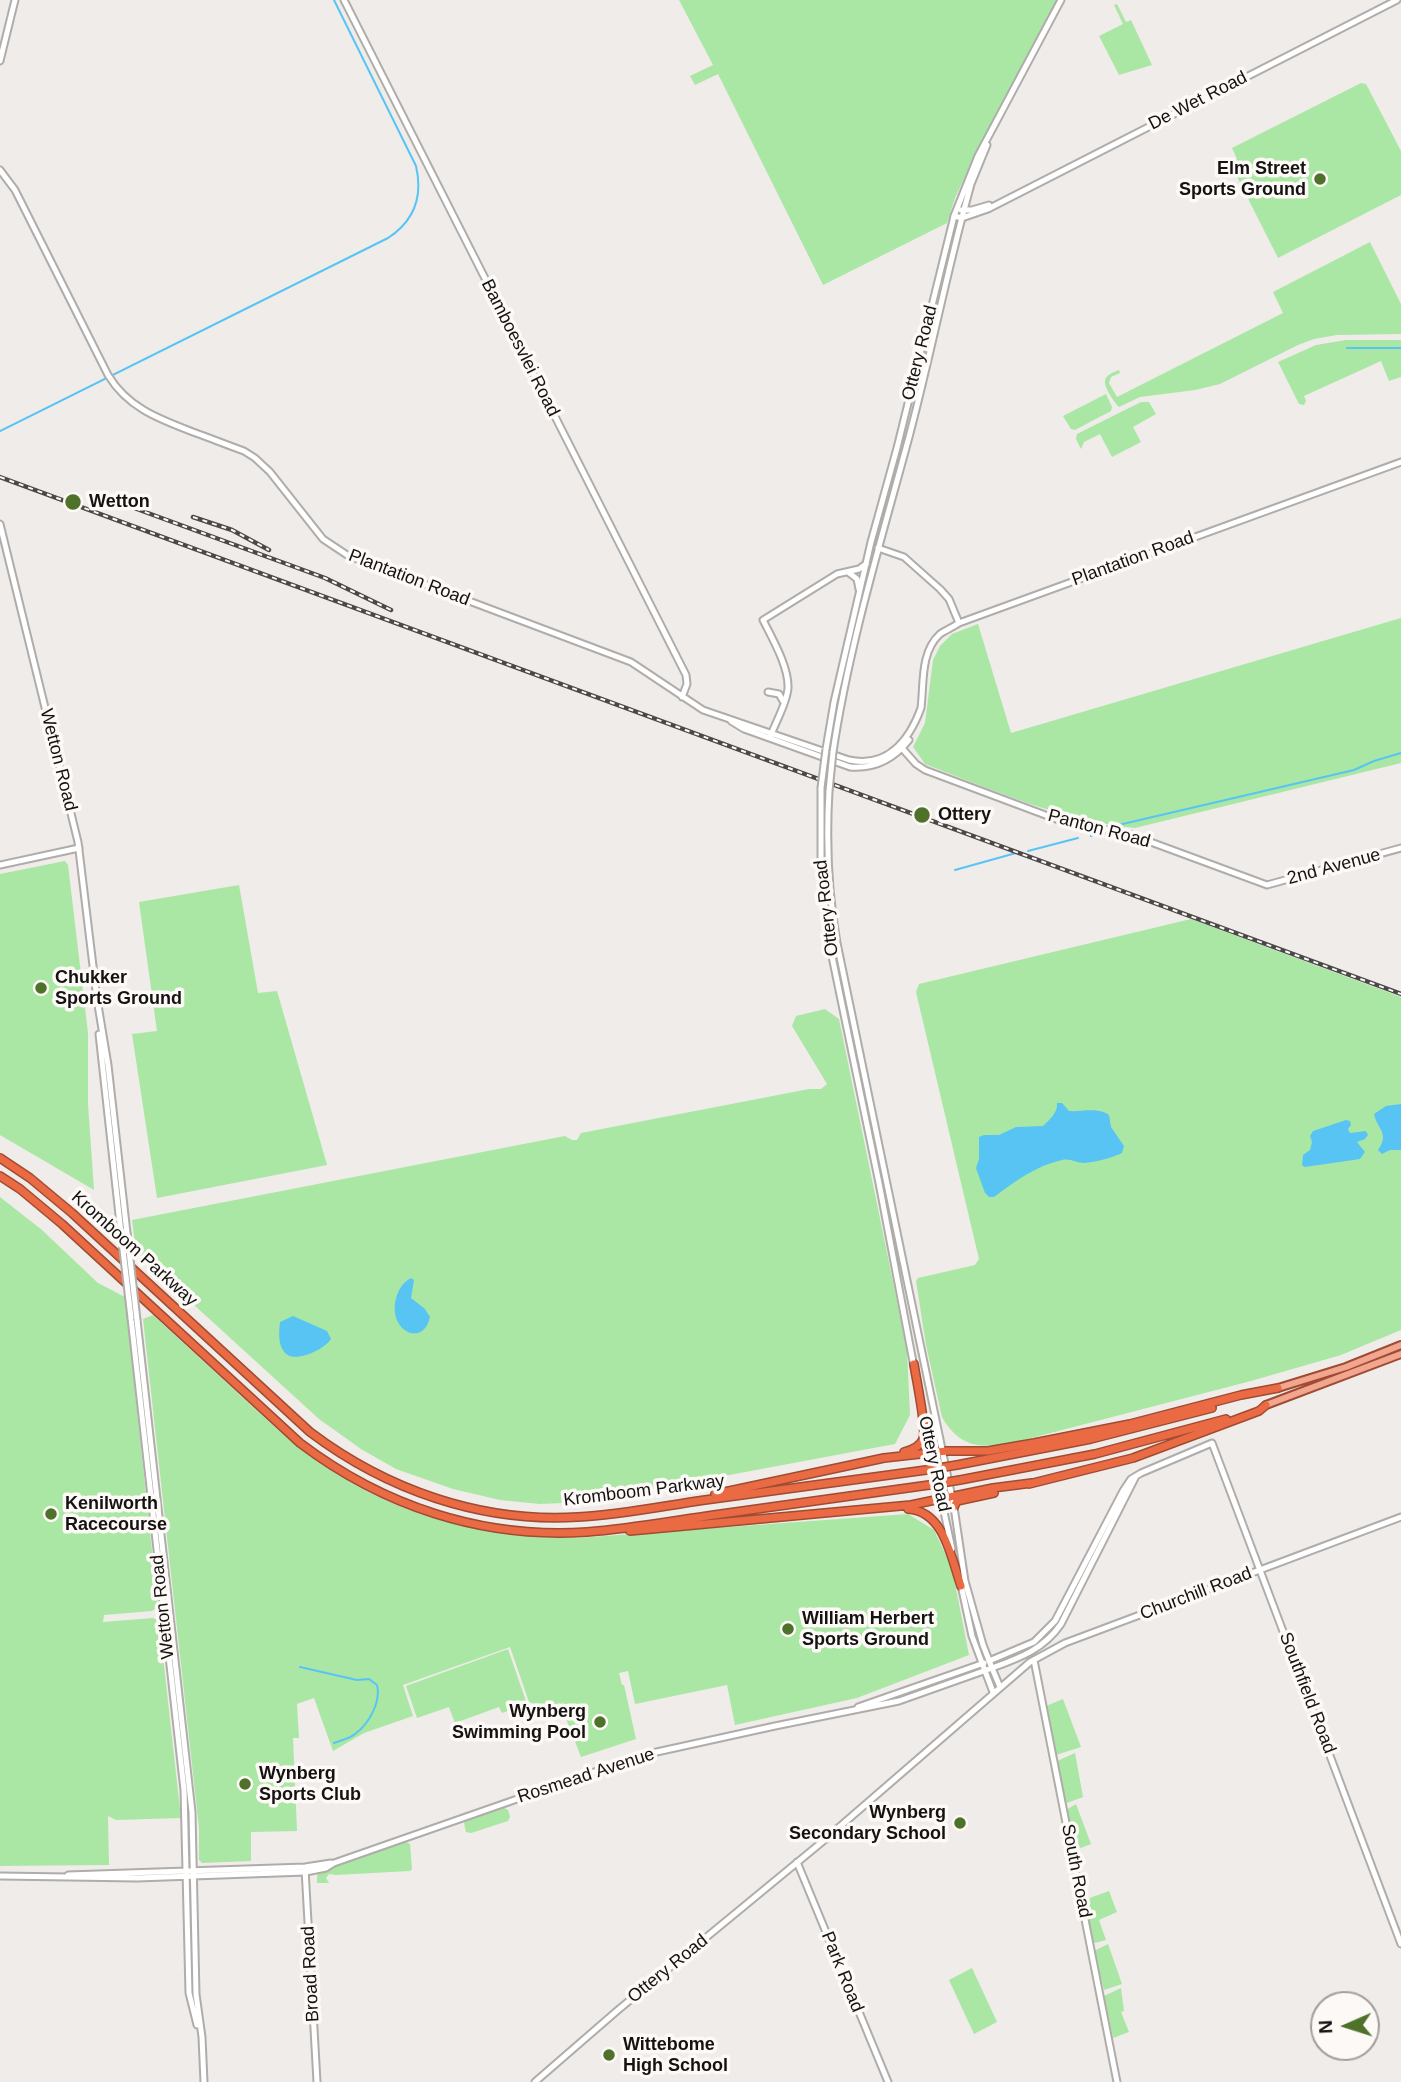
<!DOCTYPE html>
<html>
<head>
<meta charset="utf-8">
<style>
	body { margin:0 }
	#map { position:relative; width:1401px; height:2082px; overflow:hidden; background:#efecea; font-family:Arial,sans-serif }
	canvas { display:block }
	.north { position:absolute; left:1310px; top:1991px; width:70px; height:70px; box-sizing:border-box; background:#fdf9f7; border:2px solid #a09d9b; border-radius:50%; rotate:267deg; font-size:19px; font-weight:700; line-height:28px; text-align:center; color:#141312 }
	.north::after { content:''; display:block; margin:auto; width:24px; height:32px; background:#4f722b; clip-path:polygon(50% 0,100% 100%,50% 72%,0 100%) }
</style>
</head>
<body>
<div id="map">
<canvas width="1401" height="2082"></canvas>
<div class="north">N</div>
</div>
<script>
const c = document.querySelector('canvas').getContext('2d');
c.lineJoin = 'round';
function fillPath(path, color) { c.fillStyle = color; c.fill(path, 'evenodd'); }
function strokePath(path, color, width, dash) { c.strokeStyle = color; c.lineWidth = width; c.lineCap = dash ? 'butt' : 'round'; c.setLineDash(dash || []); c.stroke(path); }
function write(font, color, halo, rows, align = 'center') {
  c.font = font + ' Arial,sans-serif'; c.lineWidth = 7; c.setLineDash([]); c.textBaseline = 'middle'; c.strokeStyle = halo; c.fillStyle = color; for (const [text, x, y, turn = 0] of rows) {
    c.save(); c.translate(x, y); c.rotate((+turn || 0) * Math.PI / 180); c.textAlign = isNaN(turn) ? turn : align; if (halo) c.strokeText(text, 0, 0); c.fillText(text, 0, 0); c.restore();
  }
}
fillPath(new Path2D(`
	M679,0H1057L973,160L955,198L947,223L823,285L718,74L695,85L690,76L713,65Z
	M1117,4L1126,22L1131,20L1152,65L1119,75L1099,36L1123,24L1114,5Z
	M1361,83L1366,84L1401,151V195L1278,258L1230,163L1237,159L1232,148Z
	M1370,242L1401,304V334L1337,335L1314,339L1298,345L1220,384L1195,390L1140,397L1119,407C1115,403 1104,388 1105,381C1105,375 1114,372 1119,370L1120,373L1111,377L1109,383L1117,397L1283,313L1273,292Z
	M1346,340H1401V377L1389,381L1381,361L1304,396L1306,401L1304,405L1299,404L1278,362L1316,345Z
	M1106,394L1112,407L1111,411L1075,430L1071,429L1063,416Z
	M1141,402H1149L1156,414L1133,427L1141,442L1112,457L1100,434L1084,442L1081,449L1076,439L1077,434Z
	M1401,618V763L1135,828C1062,821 993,790 925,764L913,747L925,723L933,660L940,646L952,634L978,624L1011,733Z
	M65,861L68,865L88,1033V1104L94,1190L0,1135V874Z
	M239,885L258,993L277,991L327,1165L157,1198L132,1034L157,1031L139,902Z
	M1191,919L1401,997V1330L1341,1355L1251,1381L1012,1443C980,1449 959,1447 942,1417L926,1345L916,1281L918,1278L975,1265L979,1259L916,992L919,984Z
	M825,1009L839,1019L907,1350L910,1415L895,1444L585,1502L540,1504L500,1500L453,1489L396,1469L361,1449L319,1419L136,1252L132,1220L565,1136L572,1140H577L581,1133L809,1089H821L827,1084L792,1026L796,1016Z
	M0,1197L42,1230L98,1283L125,1297L158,1607L152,1611L104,1615L103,1622L153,1618L159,1621L181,1818L116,1820L108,1816L109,1865L0,1866Z
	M153,1315C187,1346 221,1378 255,1409C271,1423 286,1438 303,1451C384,1513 476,1538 577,1538L908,1514L934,1530L952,1568L969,1655L857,1698L735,1725L727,1685L635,1704L628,1671L619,1673L622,1685H624L636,1739L581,1757L560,1703L535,1710L532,1703L529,1702L510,1647L403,1685L413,1716L364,1733L333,1751L314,1698L297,1704L299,1738H293L297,1831L251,1832V1861L202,1863L199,1860V1828L143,1319Z
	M508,1649L527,1704L502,1713L499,1707L455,1723L449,1707L417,1718L406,1686Z
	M1063,1699L1081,1747L1056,1755L1046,1706Z
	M1075,1753L1083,1797L1067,1803L1064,1801L1057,1761Z
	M1076,1804L1091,1844L1078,1849L1073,1845L1066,1810Z
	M503,1807L508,1810L510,1817L508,1821L471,1833L466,1832L464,1823L466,1820Z
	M406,1842L410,1844L412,1869L410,1871L336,1875L329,1874L326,1878L329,1883H317V1876L319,1872Z
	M1109,1891L1117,1912L1099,1920L1106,1940L1095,1943L1093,1941L1086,1905L1087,1899Z
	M1108,1944L1122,1984L1104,1990L1094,1951Z
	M972,1968L997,2022L974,2034L949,1980Z
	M1121,1988L1124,2011L1121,2012L1129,2032L1113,2038L1104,1996Z`), '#aae7a4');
fillPath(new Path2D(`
	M1057,1103H1062L1069,1111C1083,1112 1097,1107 1109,1115L1111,1127L1124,1146L1122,1153C1112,1158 1096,1162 1084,1163C1076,1163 1070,1158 1062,1160C1035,1166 1016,1181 994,1197H989L985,1193L976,1168L979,1159V1137L984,1135H999L1016,1127L1043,1126C1049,1120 1058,1113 1057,1103Z
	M1401,1104V1150H1390L1382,1154L1378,1150C1390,1133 1377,1129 1374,1114L1386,1106Z
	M1346,1120L1350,1121L1351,1125L1348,1129L1350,1133L1366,1131L1368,1135L1365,1139L1357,1142L1365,1152L1360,1159L1305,1167L1302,1165L1303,1155L1310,1150L1312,1142L1310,1136L1313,1131Z
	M411,1278L414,1280L411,1298L425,1309L430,1317C423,1349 385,1330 397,1295C400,1287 404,1282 411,1278Z
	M293,1316L327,1331L331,1339C324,1350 291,1366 283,1350C278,1343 279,1331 280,1322Z`), '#58c4f4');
strokePath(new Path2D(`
	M1347,348H1401
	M0,431L388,238C414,221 423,196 416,166L334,0
	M1114,826L1354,770L1374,761L1401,753
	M1091,836L1100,832
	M1028,851L1078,838
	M955,870L1016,853
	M300,1667L357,1680L369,1679L377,1685C381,1702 369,1724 355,1734C349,1739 341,1740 334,1743`), '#58c4f4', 2);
const tertiary = new Path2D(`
	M344,0L686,675L687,684L682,697
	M0,170L15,190L108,375C128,408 159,419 193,432C210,438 227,445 244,451L255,458L270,472L323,539L347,555L631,662L703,710L849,760C887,768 909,741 921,708
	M961,210H972L989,205
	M954,216L962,218L988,209L1397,0
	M878,548L904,557L940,589L949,599L959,623
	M848,572L857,579L859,589
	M768,692L779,694L783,701
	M921,708C924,684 920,652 940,634C946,630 953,627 959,623L1401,462
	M731,721L744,729L850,767C874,769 894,759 909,740
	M771,735C776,721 787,703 788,688C789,667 772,638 763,620L837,574L859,569L866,564
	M900,746L916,764L925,770L1064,822L1129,834L1267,885L1401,848
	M0,865L79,848
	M1034,1660L1117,2082
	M989,1661L1034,1642L1055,1621L1123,1491L1131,1479L1141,1473L1212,1443L1401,1944
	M985,1671L993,1692
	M1000,1687L992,1668C1020,1658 1044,1649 1061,1624L1136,1476
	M797,1862L888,2082
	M305,1869L317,2082
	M535,2082L618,2010L822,1842L1030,1662L1065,1643L1401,1517`);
const secondary = new Path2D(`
	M0,61L15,0
	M0,524L78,842L97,999L108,1065L127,1233
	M826,749L834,702L871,542L897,448L954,216L978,156L1061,0
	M833,752C849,645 881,541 909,437C929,362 944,285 964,210L971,184L987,145
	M821,788V870L828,937L879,1183L914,1367
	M99,1034L121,1233
	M131,1318L184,1790L189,1993L197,2025
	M137,1320L192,1812L196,1994L202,2037L204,2082
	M926,1428L952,1549
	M961,1585L972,1636L985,1671
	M858,1707L984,1663
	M68,1875L305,1867L331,1863
	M0,1876L137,1878L306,1872L326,1868L334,1863L643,1755L775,1726L899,1701L992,1668L983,1645L965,1581L954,1507L837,943C828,892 826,842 829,791`);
const primary = new Path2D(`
	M1278,1388L1346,1367L1401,1345
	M1266,1405L1401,1354`);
const motorway = new Path2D(`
	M0,1158L30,1178L72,1213L310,1432C387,1490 481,1523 578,1517C620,1515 663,1506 705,1500C779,1490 853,1480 926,1470
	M0,1176L20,1189L62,1224L300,1443C383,1506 482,1539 587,1532C629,1529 672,1521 714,1515C785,1505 857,1495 929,1485
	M904,1452C912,1450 920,1447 923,1439C927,1428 916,1379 914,1364
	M957,1465L1091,1439L1212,1408
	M960,1480L1095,1454L1226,1419
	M1029,1484L1133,1458L1259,1411L1266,1405
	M715,1494L884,1458L947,1451H988L1034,1443L1130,1424L1241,1395L1278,1388
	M954,1507L957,1501L994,1493
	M908,1509C944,1511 951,1557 961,1586
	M630,1531L911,1505L993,1488L1032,1483`);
strokePath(tertiary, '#afacaa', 9);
strokePath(secondary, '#afacaa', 9);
strokePath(primary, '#9f4c32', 10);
strokePath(motorway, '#9f4c32', 10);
strokePath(tertiary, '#fff', 5);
strokePath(secondary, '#fff', 5);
strokePath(primary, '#f2a68f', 6);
strokePath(motorway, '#ea6a44', 7);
const rail = new Path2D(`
	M0,477L1401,994
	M126,505L325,578L391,610
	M193,517L232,530L269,550`);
strokePath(rail, '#4b4948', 4.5);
strokePath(rail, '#fdf9f7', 2, [5]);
const secondaryBridge = new Path2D(`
	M821,788L826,749
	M829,791L833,752
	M121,1233L131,1318
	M127,1233L137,1320`);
const motorwayBridge = new Path2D(`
	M926,1470L957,1465
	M929,1485L960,1480`);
strokePath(secondaryBridge, '#afacaa', 9, []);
strokePath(motorwayBridge, '#9f4c32', 10, []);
strokePath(secondaryBridge, '#fff', 5);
strokePath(motorwayBridge, '#ea6a44', 7);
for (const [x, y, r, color] of [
	[1320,179,7,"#4f722b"],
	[73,502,9,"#4f722b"],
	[922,815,9,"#4f722b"],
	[41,988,7,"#4f722b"],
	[51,1514,7,"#4f722b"],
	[788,1629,7,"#4f722b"],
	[600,1722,7,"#4f722b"],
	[245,1784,7,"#4f722b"],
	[960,1823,7,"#4f722b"],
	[609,2055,7,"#4f722b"]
]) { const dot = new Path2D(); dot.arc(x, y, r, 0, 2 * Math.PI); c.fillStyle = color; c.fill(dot); strokePath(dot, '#fdf9f7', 2.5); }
write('18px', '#141312', '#fdf9f7', [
	["De Wet Road",1198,101,-27],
	["Bamboesvlei Road",520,348,63],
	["Ottery Road",920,353,-76],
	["Plantation Road",1133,559,-20],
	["Plantation Road",409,578,21],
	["Wetton Road",58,760,76],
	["Panton Road",1099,829,15],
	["2nd Avenue",1334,867,-15],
	["Ottery Road",827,908,-97],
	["Kromboom Parkway",134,1249,42],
	["Ottery Road",934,1464,78],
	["Kromboom Parkway",644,1491,-7],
	["Churchill Road",1196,1594,-21],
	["Wetton Road",163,1607,-96],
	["Southfield Road",1307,1693,69],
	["Rosmead Avenue",586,1776,-18],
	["South Road",1076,1871,79],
	["Ottery Road",668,1969,-39],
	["Park Road",842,1972,68],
	["Broad Road",311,1974,-93]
]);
write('bold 18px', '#141312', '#fdf9f7', [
	["Elm Street",1306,169,"right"],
	["Sports Ground",1306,190,"right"],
	["Wetton",89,502],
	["Ottery",938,815],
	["Chukker",55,978],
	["Sports Ground",55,999],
	["Kenilworth",65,1504],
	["Racecourse",65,1525],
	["William Herbert",802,1619],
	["Sports Ground",802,1640],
	["Wynberg",586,1712,"right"],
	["Swimming Pool",586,1733,"right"],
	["Wynberg",259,1774],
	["Sports Club",259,1795],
	["Wynberg",946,1813,"right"],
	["Secondary School",946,1834,"right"],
	["Wittebome",623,2045],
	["High School",623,2066]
], 'left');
</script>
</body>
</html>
